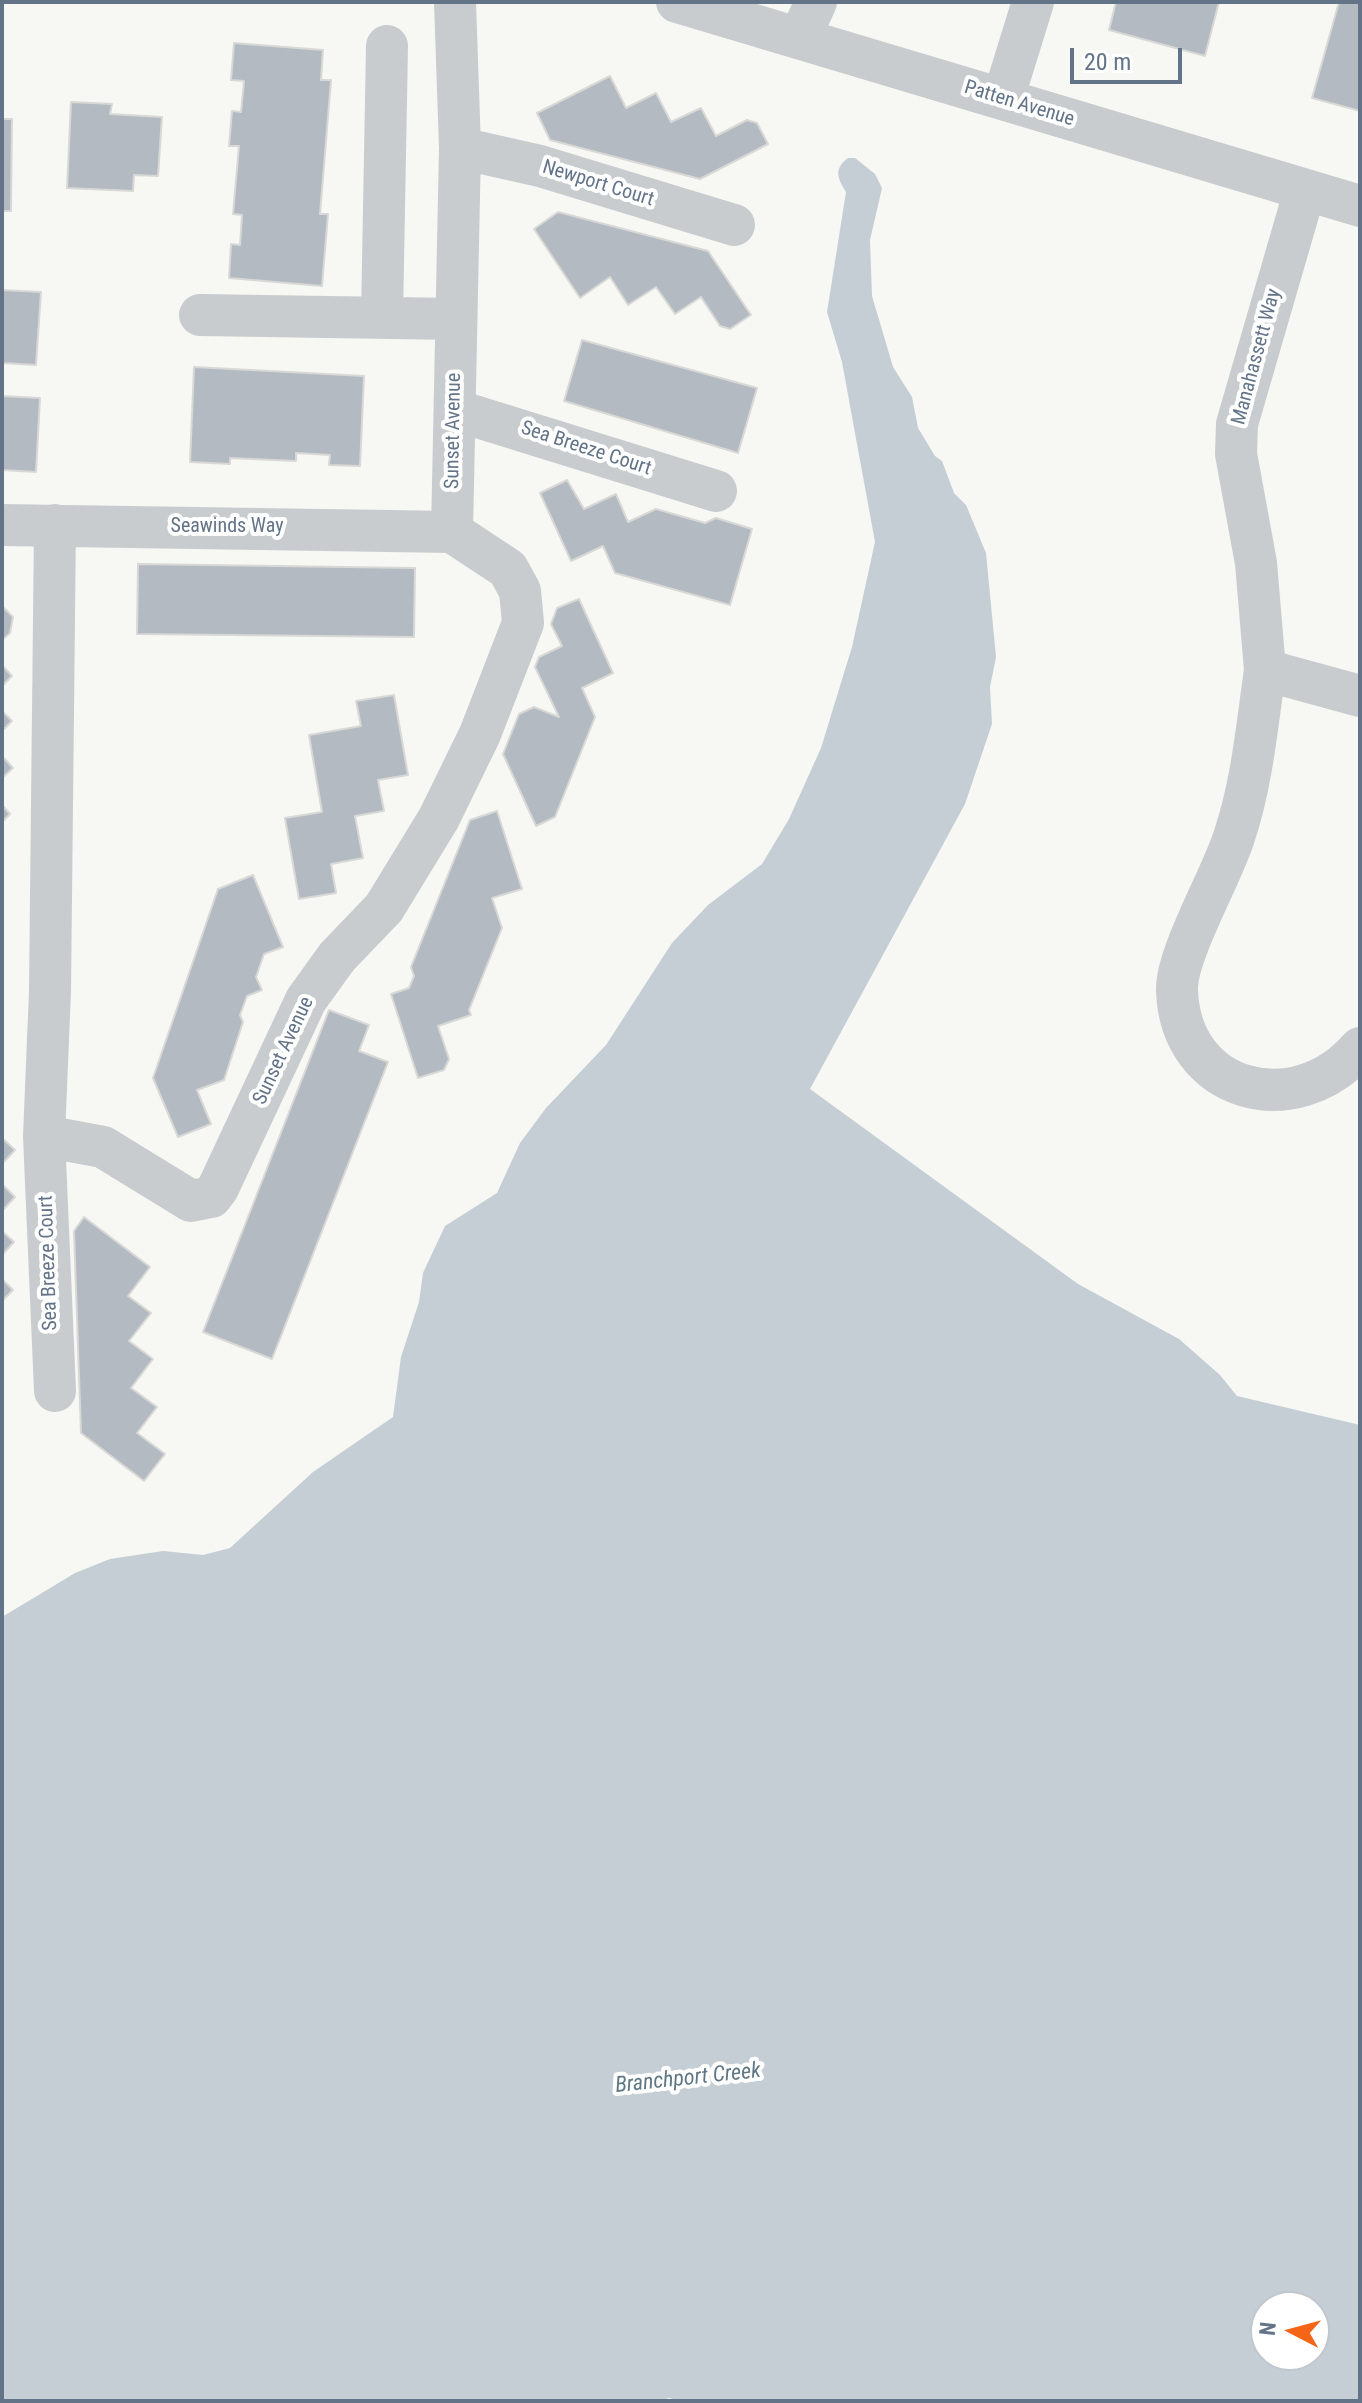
<!DOCTYPE html>
<html>
<head>
<meta charset="utf-8">
<style>
	body { margin:0 }
	#map { position:relative; width:1362px; height:2403px; overflow:hidden; background:#f7f7f4; font-family:"Roboto Condensed",sans-serif }
	canvas { display:block }
	.frame { position:absolute; inset:0; border:4px solid #637388; pointer-events:none }
	.north { position:absolute; left:1250px; top:2291px; width:80px; height:80px; box-sizing:border-box; background:#fff; border:2px solid #c1c7cf; border-radius:50%; rotate:276deg; font-size:22px; font-weight:700; line-height:32px; text-align:center; color:#637388 }
	.north::after { content:''; display:block; margin:auto; width:28px; height:36px; background:#f46517; clip-path:polygon(50% 0,100% 100%,50% 72%,0 100%) }
	.scale { position:absolute; left:1070px; top:48px; width:112px; height:36px; box-sizing:border-box; border:4px solid #637388; border-top:0; padding-left:10px; font-size:24px; line-height:28px; white-space:nowrap; color:#637388; -webkit-text-stroke:6px #fff; paint-order:stroke }
</style>
</head>
<body>
<div id="map">
<canvas width="1362" height="2403"></canvas>
<div class="frame"></div>
<div class="north">N</div>
<div class="scale">20 m</div>
</div>
<script>
const c = document.querySelector('canvas').getContext('2d');
c.lineJoin = 'round';
function fillPath(path, color) { c.fillStyle = color; c.fill(path, 'evenodd'); }
function strokePath(path, color, width, dash) { c.strokeStyle = color; c.lineWidth = width; c.lineCap = dash ? 'butt' : 'round'; c.setLineDash(dash || []); c.stroke(path); }
function write(font, color, halo, rows, align = 'center') {
  c.font = font + ' "Roboto Condensed",sans-serif'; c.lineWidth = 8; c.setLineDash([]); c.textBaseline = 'middle'; c.strokeStyle = halo; c.fillStyle = color; for (const [text, x, y, turn = 0] of rows) {
    c.save(); c.translate(x, y); c.rotate((+turn || 0) * Math.PI / 180); c.textAlign = isNaN(turn) ? turn : align; if (halo) c.strokeText(text, 0, 0); c.fillText(text, 0, 0); c.restore();
  }
}
fillPath(new Path2D(`
	M848,158H855L875,174L882,188L870,240L872,296L893,367L912,397L918,428L935,456L942,461L954,493L966,505L986,553L996,657L990,687L992,724L965,804L810,1089L1078,1284L1179,1339L1220,1375L1237,1396L1360,1425V2401H678L670,2398L653,2401H2V1617L75,1573L110,1559L163,1551L203,1555L230,1548L313,1472L393,1417L401,1357L419,1302L423,1273L445,1226L497,1193L520,1143L546,1108L606,1045L672,943L708,905L762,864L789,819L821,748L852,647L875,542L842,362L827,312L846,192C838,179 833,169 848,158ZM1266,2307H1314V2355H1266Z`), '#c4ced4');
const building = new Path2D(`
	M1116,2H1219L1205,56L1109,30Z
	M1339,2H1360V111L1312,98Z
	M234,43L323,50L321,80H331L320,214H328L322,286L229,278L231,244L240,245L242,215L233,214L239,146H229L232,111L241,112L244,81L231,80Z
	M610,76L626,108L656,93L671,122L701,108L716,136L747,120L757,123L768,144L700,179L550,140L537,113Z
	M71,102L112,104L110,114L162,117L158,176L134,175L133,191L67,188Z
	M2,119H12L11,211H2Z
	M558,212L708,251L751,315L730,329L720,326L701,297L675,314L656,287L628,305L610,277L580,298L534,229Z
	M2,290L41,292L36,365L2,363Z
	M582,340L757,388L738,453L564,401Z
	M194,367L364,376L360,466L329,465L330,455L296,453V461L230,458V464L190,462Z
	M2,396L40,398L36,472L2,470Z
	M567,480L584,509L616,494L628,522L656,509L705,523L716,518L752,529L730,605L615,573L603,546L571,561L540,493Z
	M138,564L415,568L414,637L137,634Z
	M579,599L613,673L582,688L595,717L555,817L536,826L503,754L519,714L534,707L559,717L535,667L539,657L562,646L551,624L557,608Z
	M2,606L13,617L10,633L2,640Z
	M2,665L12,676L2,686Z
	M394,695L408,775L378,780L384,811L355,816L363,858L331,864L336,893L299,899L285,818L322,812L309,735L361,726L356,701Z
	M2,711L12,721L2,731Z
	M2,756L13,768L2,778Z
	M2,805L10,814L2,822Z
	M497,811L522,889L492,898L502,928L469,1010L471,1015L438,1026L449,1059L444,1070L418,1078L391,994L409,988L414,976L411,967L470,820Z
	M253,875L283,947L264,954L256,977L262,990L247,996L240,1015L243,1022L224,1080L197,1090L211,1124L178,1137L153,1078L218,889Z
	M329,1010L369,1025L359,1051L388,1062L272,1359L203,1332Z
	M2,1138L15,1150L2,1164Z
	M2,1184L15,1197L2,1211Z
	M84,1217L150,1267L128,1296L151,1313L129,1341L153,1359L131,1388L157,1407L137,1433L165,1454L144,1481L81,1433L74,1231Z
	M2,1231L14,1242L2,1255Z
	M2,1279L13,1290L2,1301Z`);
fillPath(building, '#b4bac1');
strokePath(building, '#d8d9d6', 2);
strokePath(new Path2D(`
	M677,2L1360,206
	M800,37L816,2
	M1003,99L1033,2
	M460,148L540,166L734,225
	M200,315L456,319
	M382,317L387,46
	M455,410L716,491
	M2,525L452,532
	M1265,670L1256,563L1236,454L1237,424L1305,190
	M1360,696L1265,670C1257,726 1252,784 1234,837C1221,878 1176,954 1177,990C1180,1093 1295,1123 1360,1048
	M44,1136L103,1147L191,1201L211,1197L218,1188L306,1000L337,957L384,908L439,818L480,734L523,623L520,591L508,569L452,532L460,148L455,2
	M55,1391L44,1136L50,991L55,525`), '#c9cccf', 42);
write('20px', '#637388', '#fff', [
	["Patten Avenue",1019,104,17],
	["Newport Court",598,184,17],
	["Manahassett Way",1257,357,-75],
	["Sunset Avenue",454,431,-89],
	["Sea Breeze Court",586,449,18],
	["Seawinds Way",227,527],
	["Sunset Avenue",284,1051,-65],
	["Sea Breeze Court",49,1263,-92]
]);
write('italic 22px', '#5f7684', '#fff', [
	["Branchport Creek",688,2079,-6]
]);
</script>
</body>
</html>
